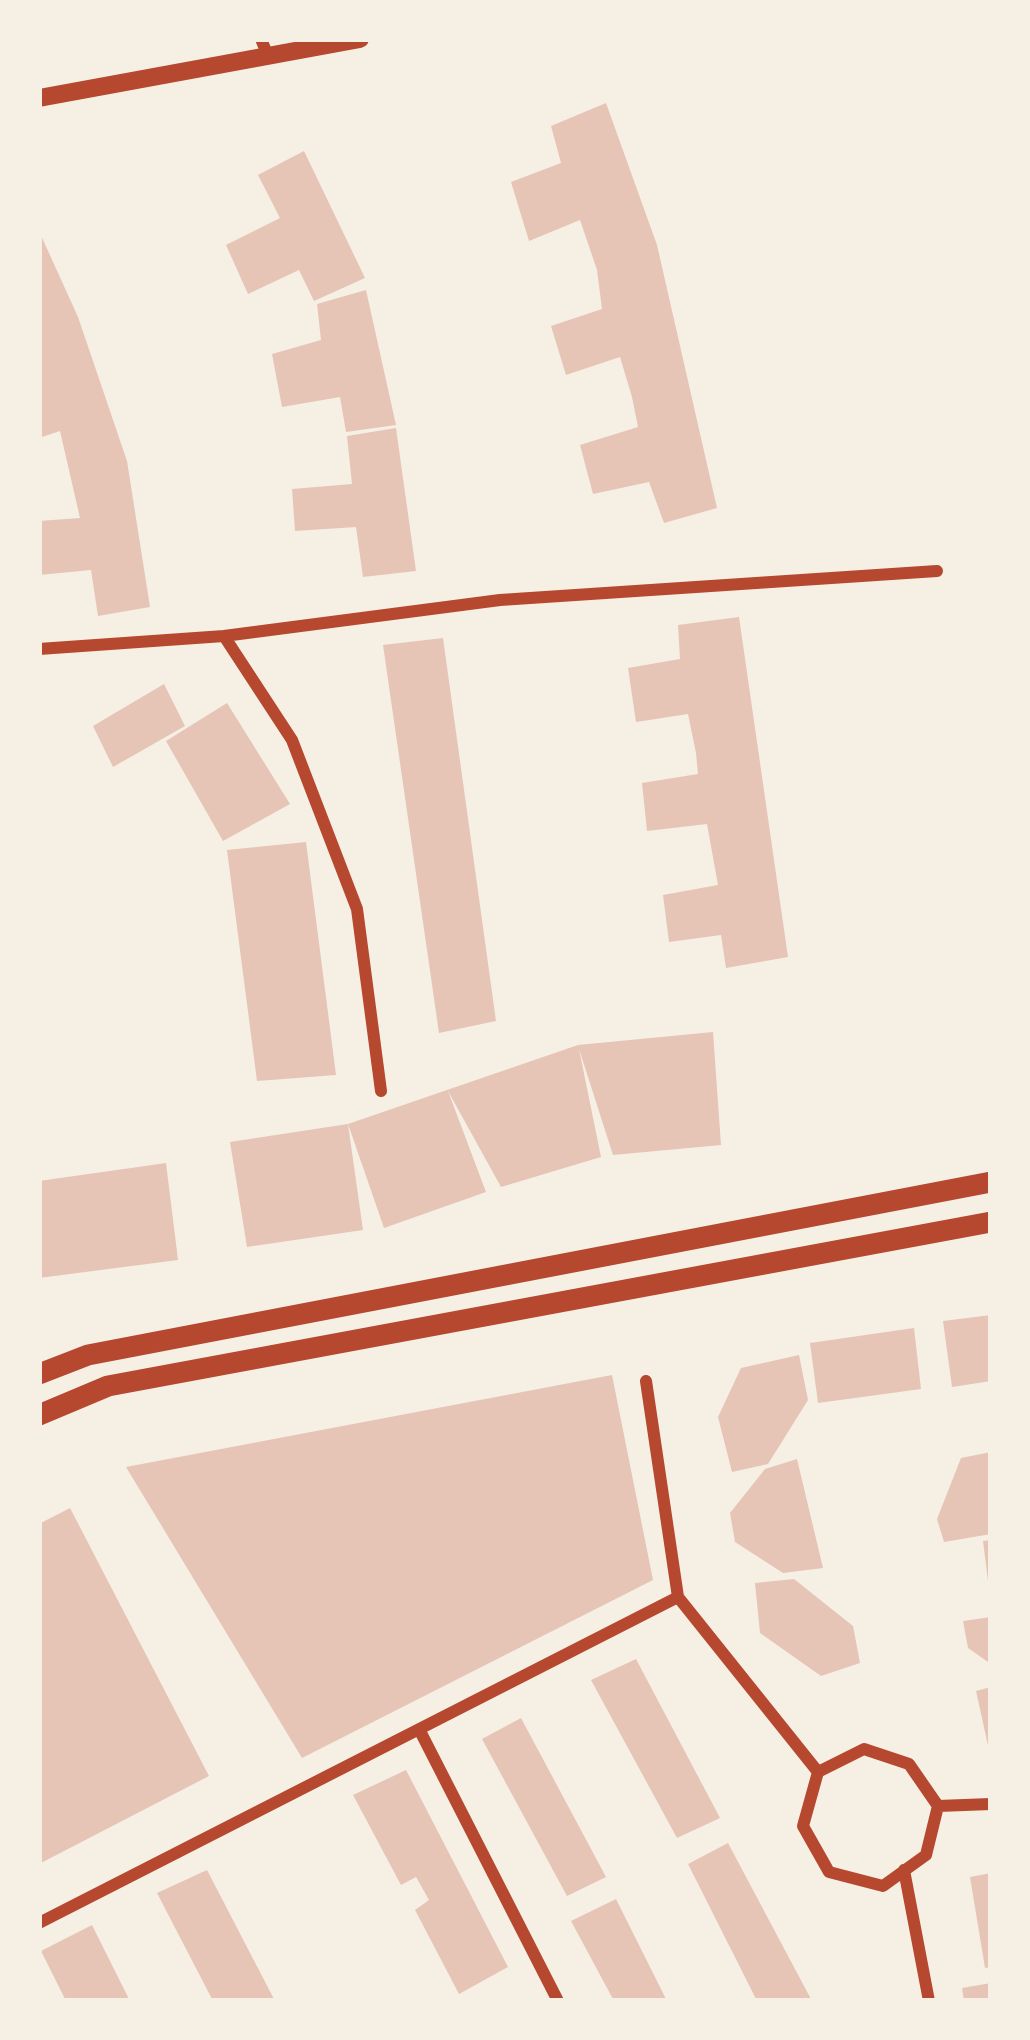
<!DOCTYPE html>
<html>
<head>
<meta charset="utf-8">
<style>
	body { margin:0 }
	#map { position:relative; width:1030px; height:2040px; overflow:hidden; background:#f6efe4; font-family:Arial,sans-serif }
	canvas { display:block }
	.frame { position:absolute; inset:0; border:42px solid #f6efe4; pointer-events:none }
</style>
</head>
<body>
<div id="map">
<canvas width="1030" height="2040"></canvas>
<div class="frame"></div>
</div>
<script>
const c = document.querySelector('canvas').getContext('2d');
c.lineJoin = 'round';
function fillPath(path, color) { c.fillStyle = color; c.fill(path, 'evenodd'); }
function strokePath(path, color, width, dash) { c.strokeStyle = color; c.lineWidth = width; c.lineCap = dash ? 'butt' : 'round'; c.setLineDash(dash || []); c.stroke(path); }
fillPath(new Path2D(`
	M606,103L657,245L717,508L664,523L649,482L593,494L580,445L638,427L632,397L620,357L566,375L551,326L602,309L597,270L580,220L529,241L511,182L561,163L551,126Z
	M304,151L365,278L314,301L299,270L248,294L226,245L280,218L258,175Z
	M39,231L78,317L127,461L150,607L98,616L91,570L39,575V521L80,518L60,431L39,438Z
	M366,290L396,425L346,432L340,397L282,407L272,354L321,340L317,304Z
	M396,428L416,571L363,577L356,527L295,531L292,489L352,484L347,436Z
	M739,617L788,957L726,968L721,935L669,942L663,895L718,885L707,824L647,831L642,783L698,774L696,753L688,714L636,722L628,668L680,659L678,625Z
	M443,638L496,1021L439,1033L383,645Z
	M164,684L185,726L113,767L93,726Z
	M227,703L290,804L223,841L166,741Z
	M306,842L336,1075L257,1081L227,850Z
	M713,1032L721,1145L613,1155L579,1049L601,1157L501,1187L448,1091L486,1192L384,1228L348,1124L363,1230L247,1247L230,1142L348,1124L578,1045Z
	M166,1163L178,1260L39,1278V1181Z
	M991,1315V1381L952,1387L943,1321Z
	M914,1328L921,1389L818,1403L810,1343Z
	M799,1355L808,1400L768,1464L732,1472L718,1417L741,1368Z
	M612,1375L653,1580L302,1758L126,1467Z
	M991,1452V1534L944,1542L937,1519L961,1458Z
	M797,1459L823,1568L783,1573L735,1542L730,1513L765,1469Z
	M70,1508L209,1776L39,1864V1524Z
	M991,1540V1581H988L983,1541Z
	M794,1579L853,1626L860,1663L821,1676L760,1633L755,1583Z
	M991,1617V1664L968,1648L963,1621Z
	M636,1659L720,1818L677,1838L591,1680Z
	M991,1687V1750H989L976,1691Z
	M521,1718L606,1877L567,1896L482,1739Z
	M406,1770L508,1967L459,1994L415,1910L429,1900L416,1877L401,1885L353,1795Z
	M728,1843L812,2001H757L688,1864Z
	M207,1870L275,2001H213L157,1893Z
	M991,1873V1967L985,1968L970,1877Z
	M616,1899L667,2001H614L571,1921Z
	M92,1925L130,2001H66L41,1951Z
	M991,1983V2001H964L962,1988Z`), '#e6c5b7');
strokePath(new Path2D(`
	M261,39L268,56
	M224,636L500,600L937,571
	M39,649L224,636L292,740L357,909L381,1091
	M678,1597L818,1772
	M419,1729L558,2001
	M864,1749L909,1764L938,1806L926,1855L883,1886L829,1872L803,1826L818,1772Z
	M938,1806L991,1804
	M904,1870L929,2001
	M39,1923L678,1597L646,1381`), '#b5482f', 12);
strokePath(new Path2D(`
	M39,98L360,39`), '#b5482f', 18);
strokePath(new Path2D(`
	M39,1374L88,1355L991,1182
	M39,1415L108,1386L991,1222`), '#b5482f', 21);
</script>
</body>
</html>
